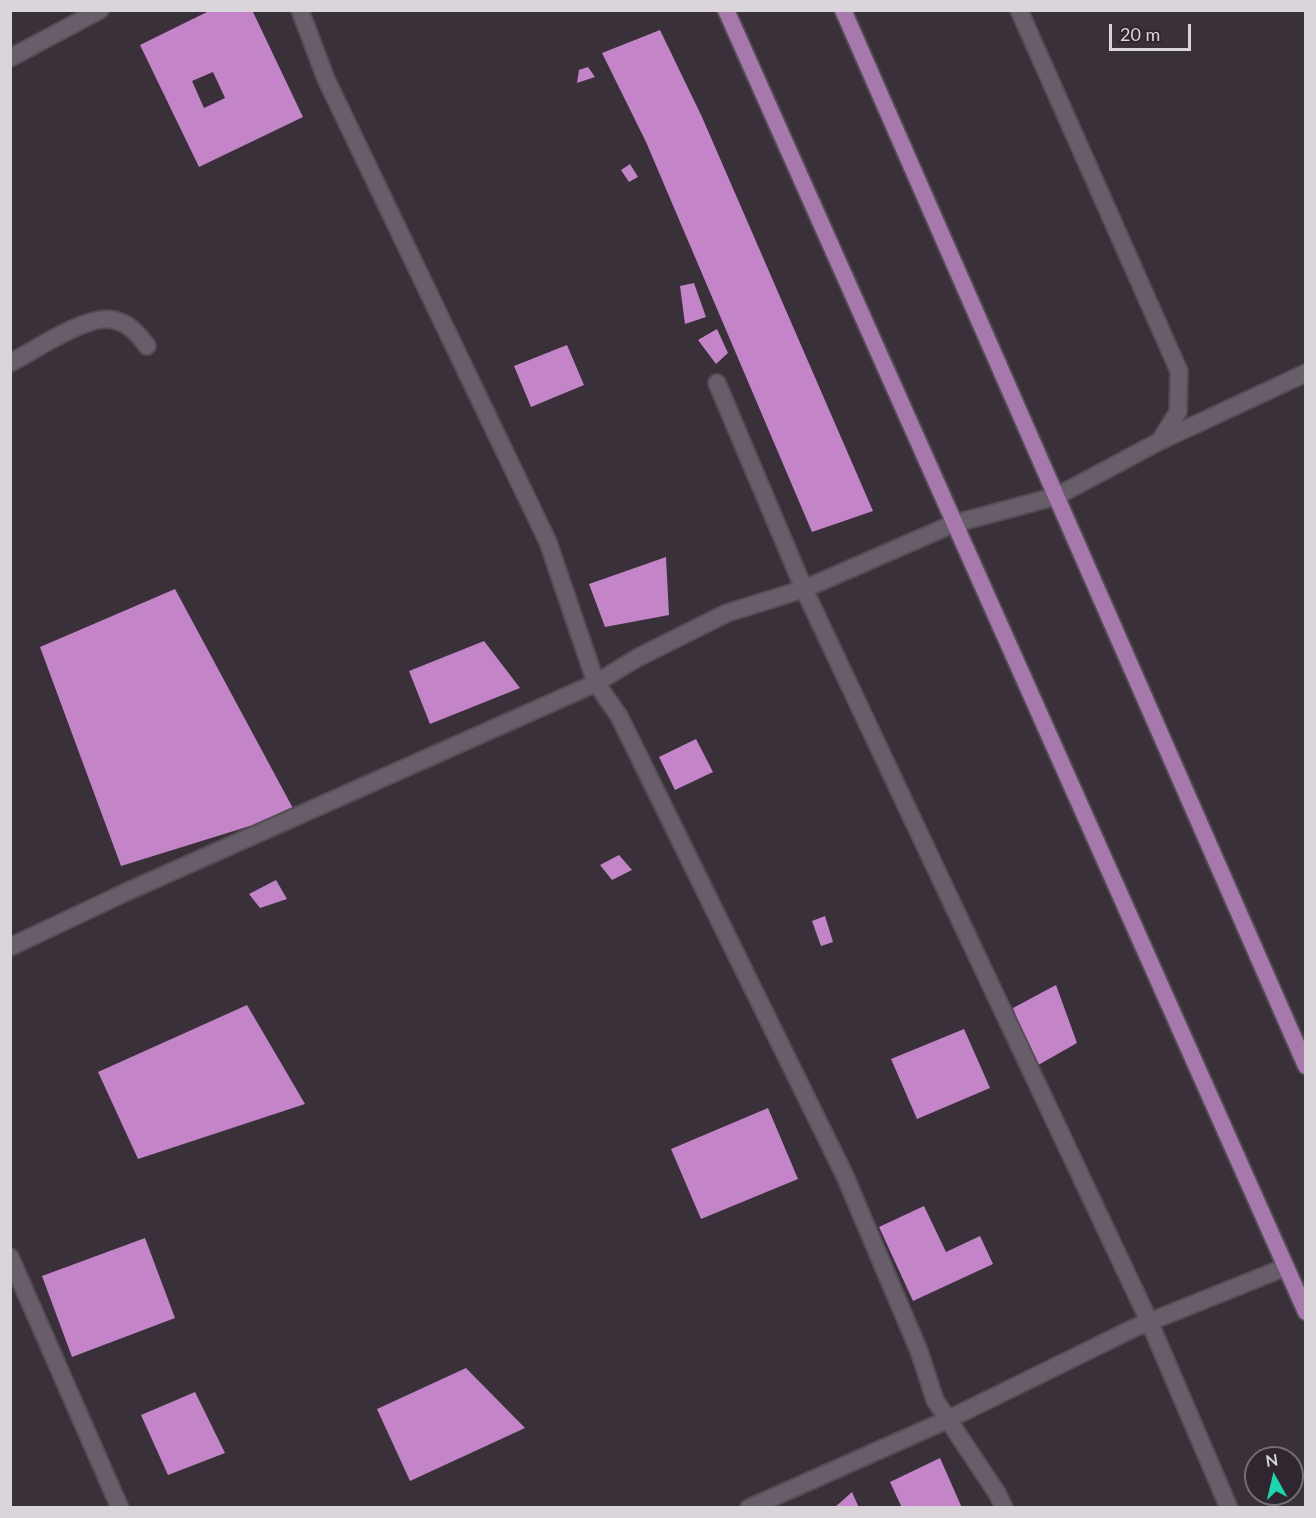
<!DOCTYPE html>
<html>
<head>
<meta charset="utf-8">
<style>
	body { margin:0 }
	#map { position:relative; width:1316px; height:1518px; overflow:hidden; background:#39303a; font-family:Lato,sans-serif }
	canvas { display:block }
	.frame { position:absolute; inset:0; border:12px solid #dad5db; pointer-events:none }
	.north { position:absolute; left:1244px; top:1446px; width:60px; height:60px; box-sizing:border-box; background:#2f2630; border:2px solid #736c74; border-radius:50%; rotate:352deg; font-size:16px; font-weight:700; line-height:24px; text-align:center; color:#dad5db }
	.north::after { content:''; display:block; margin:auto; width:21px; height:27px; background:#1ed5b0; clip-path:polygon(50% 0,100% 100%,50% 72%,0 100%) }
	.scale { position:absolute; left:1109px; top:24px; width:82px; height:27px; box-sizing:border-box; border:3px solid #dad5db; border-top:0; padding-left:8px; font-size:18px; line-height:21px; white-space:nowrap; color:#dad5db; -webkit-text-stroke:4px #2f2630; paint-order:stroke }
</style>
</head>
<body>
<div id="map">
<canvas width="1316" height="1518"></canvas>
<div class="frame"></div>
<div class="north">N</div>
<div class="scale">20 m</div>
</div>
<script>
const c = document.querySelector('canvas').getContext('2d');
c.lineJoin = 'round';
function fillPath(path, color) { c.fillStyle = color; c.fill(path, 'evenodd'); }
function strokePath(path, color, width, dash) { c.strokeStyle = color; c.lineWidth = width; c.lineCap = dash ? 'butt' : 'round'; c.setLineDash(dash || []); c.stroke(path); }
fillPath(new Path2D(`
	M211,10H252L303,117L199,167L140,45ZM213,72L225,98L204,108L192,81Z
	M660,30L702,117L873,511L812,532L646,142L602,53Z
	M588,67L595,77L577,83L579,70Z
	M630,164L638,177L629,182L621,170Z
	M694,283L706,317L685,324L680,286Z
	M717,329L728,353L716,364L698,340Z
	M567,345L584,385L531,407L514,366Z
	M666,557L669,615L605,627L589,584Z
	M175,589L295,812L121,866L40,647Z
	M484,641L520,688L430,724L409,671Z
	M696,739L713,772L675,790L659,757Z
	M619,855L632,870L612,880L600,865Z
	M276,880L287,899L260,908L249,894Z
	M825,916L833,942L821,946L812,921Z
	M1056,985L1077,1043L1033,1068L1013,1008Z
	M247,1005L305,1104L138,1159L98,1072Z
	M964,1029L990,1088L917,1119L891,1059Z
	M768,1108L798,1179L701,1219L671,1149Z
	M924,1206L946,1252L980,1236L993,1264L913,1301L879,1227Z
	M145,1238L175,1318L72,1357L42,1276Z
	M466,1368L525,1428L410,1481L377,1409Z
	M195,1392L225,1453L168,1475L141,1415Z
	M940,1458L962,1508H902L890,1482Z
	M852,1492L859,1508H834Z`), '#c384c8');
const minor = new Path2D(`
	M300,10L326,79L548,542L596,683L619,716L845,1176L919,1351L935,1400L997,1493L1004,1508
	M1019,10L1179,371L1178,412L1160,441
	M10,58L100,10
	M10,363C34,351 88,313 114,320C130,324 138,334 147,346
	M717,383L804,589L1149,1321L1229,1508
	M10,947L124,893L596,683L637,658L727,613L804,589L953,524L1057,496L1160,441L1306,373
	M10,1257L120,1508
	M749,1508L949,1419L1134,1328L1286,1267`);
const trunk = new Path2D(`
	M726,10L1306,1312
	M843,10L1306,1066`);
strokePath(minor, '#554d55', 20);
strokePath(trunk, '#554d55', 20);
strokePath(minor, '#685e69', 16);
strokePath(trunk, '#a778ac', 16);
</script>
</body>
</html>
